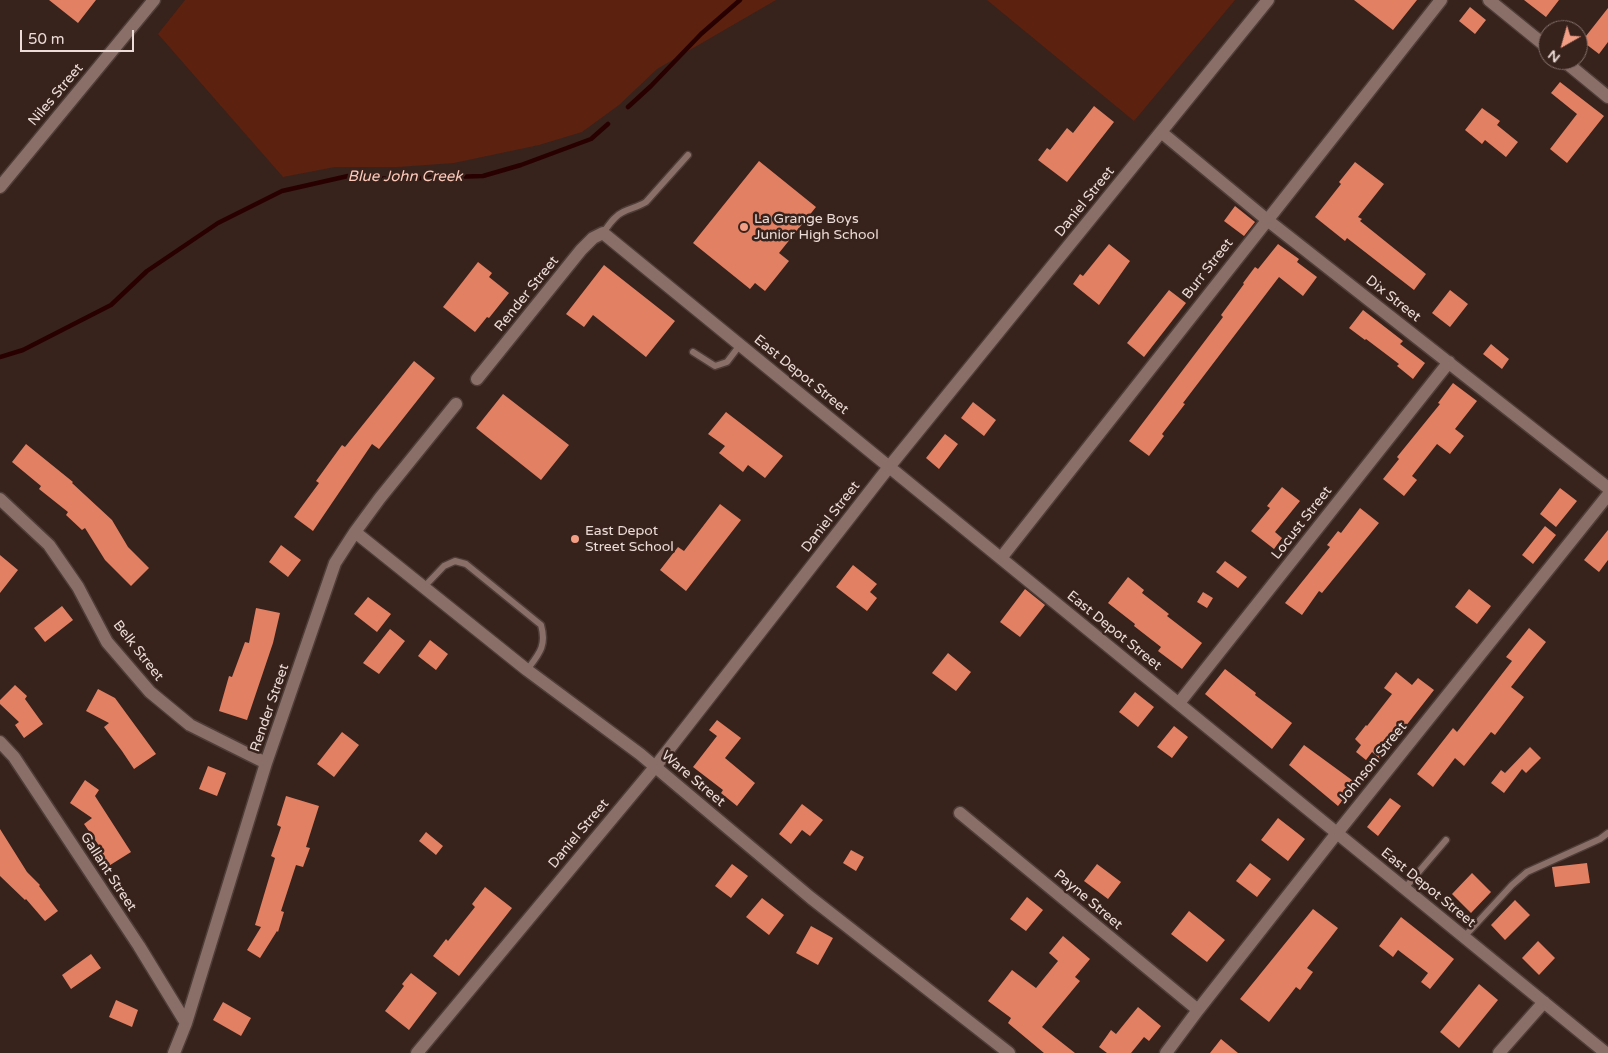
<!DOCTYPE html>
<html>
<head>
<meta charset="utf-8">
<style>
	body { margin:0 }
	#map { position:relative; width:1608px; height:1053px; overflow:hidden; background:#38221c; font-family:"Varela Round",sans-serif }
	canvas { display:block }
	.north { position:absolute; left:1538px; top:20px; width:50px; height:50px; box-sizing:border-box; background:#38221c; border:1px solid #806c67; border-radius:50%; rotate:218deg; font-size:14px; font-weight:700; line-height:20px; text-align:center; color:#ebdcd7 }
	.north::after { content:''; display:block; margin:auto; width:18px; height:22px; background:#f39f86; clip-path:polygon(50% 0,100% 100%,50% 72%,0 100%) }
	.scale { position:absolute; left:20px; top:30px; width:114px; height:22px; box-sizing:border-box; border:2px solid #ebdcd7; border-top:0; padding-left:6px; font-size:15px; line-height:18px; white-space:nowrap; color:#ebdcd7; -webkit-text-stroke:4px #38221c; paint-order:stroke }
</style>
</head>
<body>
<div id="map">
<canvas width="1608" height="1053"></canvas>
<div class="north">N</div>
<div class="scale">50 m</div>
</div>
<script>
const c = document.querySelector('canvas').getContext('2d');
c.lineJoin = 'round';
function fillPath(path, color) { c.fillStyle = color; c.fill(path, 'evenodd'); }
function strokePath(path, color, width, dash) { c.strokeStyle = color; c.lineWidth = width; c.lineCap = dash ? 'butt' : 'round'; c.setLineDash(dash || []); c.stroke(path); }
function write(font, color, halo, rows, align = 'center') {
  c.font = font + ' "Varela Round",sans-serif'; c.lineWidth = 5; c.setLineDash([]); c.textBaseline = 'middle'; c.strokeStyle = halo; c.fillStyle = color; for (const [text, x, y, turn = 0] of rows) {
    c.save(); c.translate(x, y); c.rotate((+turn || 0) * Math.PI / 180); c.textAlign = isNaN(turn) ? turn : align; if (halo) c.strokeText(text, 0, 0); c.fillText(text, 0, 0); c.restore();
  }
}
fillPath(new Path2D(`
	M185,0H776L657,69L619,105L582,132L539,145L454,163L398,167H335L283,177L158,34Z
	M987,0H1235L1134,121Z`), '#5c210f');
strokePath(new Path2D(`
	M628,107L651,86L701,34L740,0
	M0,357L23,350L111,305L147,271L218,223L282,191L348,176L389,179L483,176L521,165L591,139L608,124`), '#280000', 4.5);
fillPath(new Path2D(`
	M49,0H96L78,23Z
	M1354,0H1417L1393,30Z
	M1524,0H1559L1546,17Z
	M1470,7L1486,20L1475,34L1459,21Z
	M1608,8V42L1599,54L1582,41Z
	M1560,82L1604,116L1567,163L1550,149L1577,114L1551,93Z
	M1094,106L1114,122L1067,182L1038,160L1047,148L1050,150L1067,128L1073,133Z
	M1482,108L1500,121L1497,125L1518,142L1506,157L1485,140L1482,144L1465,130Z
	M759,161L816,207L779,253L789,261L765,291L755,283L750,289L693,243Z
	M1355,162L1384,184L1358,217L1362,219L1360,221L1426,274L1414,290L1347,238L1345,241L1315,217L1341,184L1339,182Z
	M1235,206L1255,222L1244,236L1224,221Z
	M1109,244L1130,261L1099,305L1073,284L1080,274L1083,276Z
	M1278,244L1299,259L1297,262L1317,277L1303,296L1279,277L1183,403L1185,404L1162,434L1164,436L1149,456L1129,441L1223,317L1221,315L1244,284L1243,283L1255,267L1258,269Z
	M478,262L492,273L489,277L509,293L489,318L487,317L475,332L443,307Z
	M604,265L675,321L646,357L593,315L584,327L566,314Z
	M1169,290L1186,303L1144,357L1127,343Z
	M1450,290L1468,304L1450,327L1432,313Z
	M1363,310L1403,341L1400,344L1425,363L1413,379L1397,366L1399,364L1366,339L1365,340L1349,328Z
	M1491,344L1509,359L1502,369L1483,354Z
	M414,361L435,378L379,449L372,444L313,531L294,517L319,483L316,481L342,445L345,447Z
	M1453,383L1477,401L1455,429L1464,436L1450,454L1437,444L1412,476L1417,480L1404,496L1383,479L1399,459L1397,457L1440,404L1438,403Z
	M503,394L569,445L541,480L476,428Z
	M973,402L996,420L984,436L961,418Z
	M726,412L783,456L765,478L748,465L743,472L719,453L725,446L708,434Z
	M945,434L958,444L939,469L926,458Z
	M26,444L73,482L72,483L112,520L128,547L149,568L131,586L105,560L85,528L82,530L66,515L68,512L39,489L41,486L12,462Z
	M1282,487L1300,501L1275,532L1282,538L1274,549L1251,531L1270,508L1267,506Z
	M1560,488L1577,501L1556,527L1540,514Z
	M720,504L741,520L686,591L660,570L678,547L684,551Z
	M1360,508L1379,523L1322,593L1319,591L1302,615L1285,603L1330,547L1327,545L1338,531L1341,533Z
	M1545,526L1556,535L1533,564L1522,555Z
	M1608,530V560L1599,572L1584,560Z
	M281,545L301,560L288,577L269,562Z
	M0,555L18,570L0,593Z
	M1225,561L1247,577L1238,588L1216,572Z
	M853,565L877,584L870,592L877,598L867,611L836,587Z
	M1128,577L1144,590L1142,593L1169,614L1167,616L1202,643L1182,669L1158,651L1161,647L1134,626L1135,624L1108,603Z
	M1025,589L1045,605L1020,637L1000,622Z
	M1469,589L1491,606L1477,624L1455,607Z
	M1203,592L1213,598L1207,608L1197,602Z
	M368,597L391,614L377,632L354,614Z
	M62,606L73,620L45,642L34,628Z
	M256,608L280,613L273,643L247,720L219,711L229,676L232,677L245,642L249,643Z
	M1529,628L1546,642L1511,687L1524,697L1495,735L1491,732L1464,766L1455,758L1433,787L1417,774L1453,728L1457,732L1512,661L1506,657Z
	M390,629L405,641L379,674L363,663Z
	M430,640L448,654L436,670L418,656Z
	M948,653L971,672L956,691L932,673Z
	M1225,669L1256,693L1255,695L1292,723L1272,749L1205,694Z
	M1396,672L1412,685L1418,678L1434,690L1380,759L1372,752L1366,760L1356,752L1361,745L1355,739L1366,725L1367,726L1392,694L1384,688Z
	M15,685L27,696L25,699L43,724L24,738L15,725L19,722L0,704V700Z
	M98,689L115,698L156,754L134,769L122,751L104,727L109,723L86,711Z
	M1135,692L1154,707L1138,727L1119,712Z
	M717,720L741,738L725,758L755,783L737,806L721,793L723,790L693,767L717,736L709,730Z
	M1174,726L1188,737L1172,758L1157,747Z
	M342,732L359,745L334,777L317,764Z
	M1304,745L1356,783L1338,806L1289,765Z
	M1530,747L1541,758L1526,773L1522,769L1504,793L1491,783L1501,770L1505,773Z
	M208,766L226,773L217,796L199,789Z
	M85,780L99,790L95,796L131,852L107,867L98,852L102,850L84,824L92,818L70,803Z
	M286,796L319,806L306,847L310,848L303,867L296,865L281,911L284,912L278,932L277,931L260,958L247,950L261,927L255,925L275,858L271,856L281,827L277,825Z
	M1390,798L1401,806L1378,836L1367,827Z
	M802,804L823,820L810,836L802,830L791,844L779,834Z
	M1278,818L1305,839L1288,861L1261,840Z
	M0,829L27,872L40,885L39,886L58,911L45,921L26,899L25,900L0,876Z
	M426,832L443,846L436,855L419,841Z
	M851,850L864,857L856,871L843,863Z
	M1250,863L1271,879L1257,897L1236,881Z
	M1587,863L1590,883L1555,887L1552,867Z
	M732,864L748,876L731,898L715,886Z
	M1097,864L1121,882L1108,899L1084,881Z
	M1472,873L1491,892L1471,913L1452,894Z
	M485,887L512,908L459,976L433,956L446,939L448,941L475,907L472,904Z
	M1027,897L1043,910L1026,931L1010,919Z
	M762,898L784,915L769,935L746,917Z
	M1515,900L1530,915L1505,940L1491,925Z
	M1313,909L1338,928L1307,968L1313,972L1300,990L1296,987L1269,1022L1240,999Z
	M1189,911L1225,940L1207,962L1171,934Z
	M1401,917L1454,959L1430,989L1421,982L1428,973L1398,950L1393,957L1379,946Z
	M811,926L833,938L818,965L796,953Z
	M1063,936L1090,959L1075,977L1080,981L1042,1027L1075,1053H1044L1008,1023L1011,1018L988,1001L1012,970L1036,988L1058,961L1049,953Z
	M1538,941L1555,958L1539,975L1522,958Z
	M91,954L101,968L71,989L62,975Z
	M411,973L437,993L409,1030L385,1011L404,986L402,984Z
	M1479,984L1498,1000L1459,1048L1440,1032Z
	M116,1000L138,1010L132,1027L109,1017Z
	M223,1002L251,1018L241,1036L213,1020Z
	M1138,1007L1161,1026L1149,1041L1144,1037L1131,1053H1107L1099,1047L1111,1030L1116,1034Z
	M1221,1039L1238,1053H1210Z`), '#e18063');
const service = new Path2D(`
	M603,233C609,225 614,216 623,212C631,208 638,207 646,202L688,155
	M693,352L715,366L727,362L740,345
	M424,587L444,566L455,561L466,564L541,625C547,646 539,654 527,670
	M1405,888L1446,840
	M1464,937L1512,885L1527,872L1600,839L1608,833`);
const minor = new Path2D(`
	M1489,0L1548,48
	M1563,60L1608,97
	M1161,132L1266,219L1608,488
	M0,187L154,0
	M477,379L581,250L593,238L603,233L1606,1053
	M0,499L49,545L78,587L107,642L150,692L190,725L266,763
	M355,532L527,670L640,754L811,898L1009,1053
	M1001,558L1441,0
	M1179,703L1449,362
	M0,742L14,757L139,946L186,1023
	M960,813L1198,1010
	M174,1053L186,1023L266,763L335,563L355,532L380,498L456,404
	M417,1053L655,767L889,467L1268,0
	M1166,1053L1198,1010L1337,833L1608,495
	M1499,1053L1544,1002`);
strokePath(service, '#4f3d38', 9);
strokePath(minor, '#4f3d38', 15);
strokePath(service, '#896f67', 6);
strokePath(minor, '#896f67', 12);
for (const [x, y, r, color] of [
	[744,227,5,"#f39f86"],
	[575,539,5,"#f39f86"]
]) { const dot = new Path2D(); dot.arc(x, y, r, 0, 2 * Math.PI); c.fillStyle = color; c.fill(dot); strokePath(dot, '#38221c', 2); }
write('14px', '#ebdcd7', '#38221c', [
	["Niles Street",56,95,-50],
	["Daniel Street",1085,202,-51],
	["Burr Street",1208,269,-52],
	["Render Street",527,294,-51],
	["Dix Street",1393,299,38],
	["East Depot Street",801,375,39],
	["Daniel Street",831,517,-52],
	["Locust Street",1302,523,-52],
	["East Depot Street",1114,631,39],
	["Belk Street",138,651,52],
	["Render Street",270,708,-71],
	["Johnson Street",1373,763,-51],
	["Ware Street",693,779,40],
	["Daniel Street",579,834,-50],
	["Gallant Street",108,872,57],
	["East Depot Street",1428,888,39],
	["Payne Street",1088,900,40]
]);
write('14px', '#ebdcd7', '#38221c', [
	["La Grange Boys",754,219],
	["Junior High School",754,235],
	["East Depot",585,531],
	["Street School",585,547]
], 'left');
write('italic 15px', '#fecabb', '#38221c', [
	["Blue John Creek",405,177]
]);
</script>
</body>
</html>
